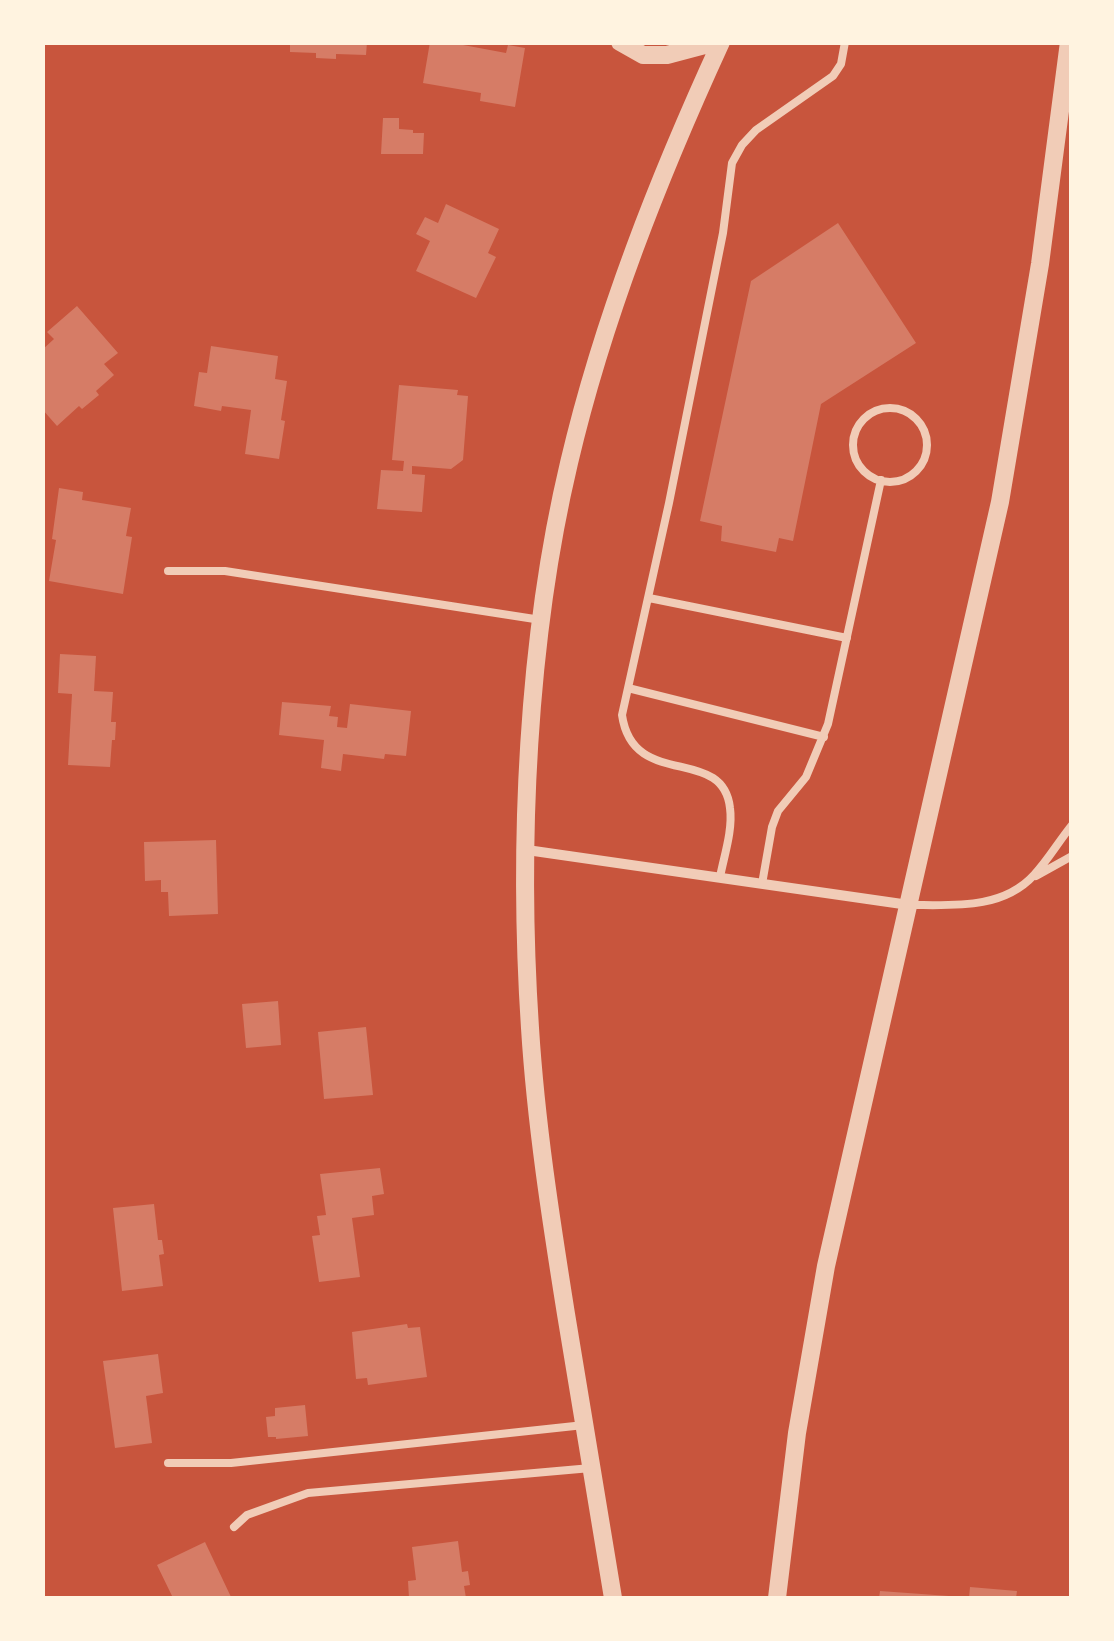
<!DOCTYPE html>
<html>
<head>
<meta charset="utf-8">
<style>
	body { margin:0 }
	#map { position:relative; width:1114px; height:1641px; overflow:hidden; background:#c8553d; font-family:Merriweather,serif }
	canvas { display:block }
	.frame { position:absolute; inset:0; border:45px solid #fff3e0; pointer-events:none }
</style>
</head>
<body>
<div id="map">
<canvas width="1114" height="1641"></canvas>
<div class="frame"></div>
</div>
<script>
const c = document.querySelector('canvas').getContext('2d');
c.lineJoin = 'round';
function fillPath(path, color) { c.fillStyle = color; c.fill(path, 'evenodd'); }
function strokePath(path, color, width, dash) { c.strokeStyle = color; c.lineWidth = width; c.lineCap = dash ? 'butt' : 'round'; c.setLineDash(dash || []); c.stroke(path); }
fillPath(new Path2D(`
	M290,42H367L366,55L336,54V59L316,58V53L290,52Z
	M430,42H447L506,53L508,45L525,48L515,107L480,101L481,93L423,83Z
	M383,118H399V129L413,130V133H424L423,154H381Z
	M446,204L499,229L488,253L496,257L476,298L416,271L430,241L416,234L425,217L438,223Z
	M838,223L916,343L821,404L793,541L779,538L776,552L721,541L722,526L700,521L751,281Z
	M77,306L118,353L104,364L114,375L96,391L99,395L82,409L79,406L57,426L42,409V350L54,339L47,332Z
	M211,346L278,356L275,379L287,381L281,420L285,421L279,459L245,454L251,410L222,406L221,411L194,406L199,372L207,373Z
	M399,385L458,390L457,395L468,396L463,460L451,469L412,466V474L425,475L422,512L377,509L381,470L403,471L404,461L392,460Z
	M59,488L83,492L82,500L131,508L126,536L132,537L123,594L49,581L56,540L52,539Z
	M60,654L96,656L94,691L113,692L111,722H116L115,740H112L110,767L68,765L72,694L58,693Z
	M282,702L331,706L329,716L338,717L337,727L347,728L350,704L411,711L406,756L385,754L384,759L343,754L341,771L321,768L324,740L279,735Z
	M216,840L218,914L169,916L168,892H161V880L145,881L144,842Z
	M278,1001L281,1045L246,1048L242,1004Z
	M366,1027L373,1095L324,1099L318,1032Z
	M380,1168L384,1194L372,1196L374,1215L352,1218L360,1277L319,1282L312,1236L320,1235L317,1216L326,1215L320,1174Z
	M154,1204L158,1240H162L164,1254L159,1255L163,1286L122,1291L113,1208Z
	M407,1324L408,1328L420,1327L427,1377L368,1385L367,1378L356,1379L352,1332Z
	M158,1354L163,1393L146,1396L152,1443L115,1448L103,1361Z
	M305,1405L308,1436L276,1439V1437H268L266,1417L275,1416V1408Z
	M458,1541L462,1572L468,1571L470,1585L464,1586L466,1598H409L408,1581L416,1580L412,1547Z
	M205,1542L231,1597L173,1598L157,1565Z
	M970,1587L1017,1591L1016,1598H969Z
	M880,1591L949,1596V1598H879Z`), '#d67c66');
strokePath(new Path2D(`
	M853 445a37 37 0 1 1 74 0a37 37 0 1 1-74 0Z
	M168,571H225L541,620
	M649,598L847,638
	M628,688L824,737
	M1036,876L1072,856
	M720,877C724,856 733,830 730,808C723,744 633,791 622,715L669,503L723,233L732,163L742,145L756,130L833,76L841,64L845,42
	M762,884L772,827L778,811L806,777L828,724L881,480
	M909,905C952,905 1002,910 1034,875C1048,860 1059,841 1072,825
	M168,1463H231L584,1425
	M234,1527L247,1515L308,1493L591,1468`), '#f1ccb7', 8);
strokePath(new Path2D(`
	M527,850L909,905`), '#f1ccb7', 10);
strokePath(new Path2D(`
	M620,42L643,55H667L716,42
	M613,1598C597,1504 582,1409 566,1314C551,1220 536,1124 530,1028C518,847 527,640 569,463C603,318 659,177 721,42
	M777,1598L797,1433L826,1266L1000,502L1040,264L1069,42`), '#f1ccb7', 18);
</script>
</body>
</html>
